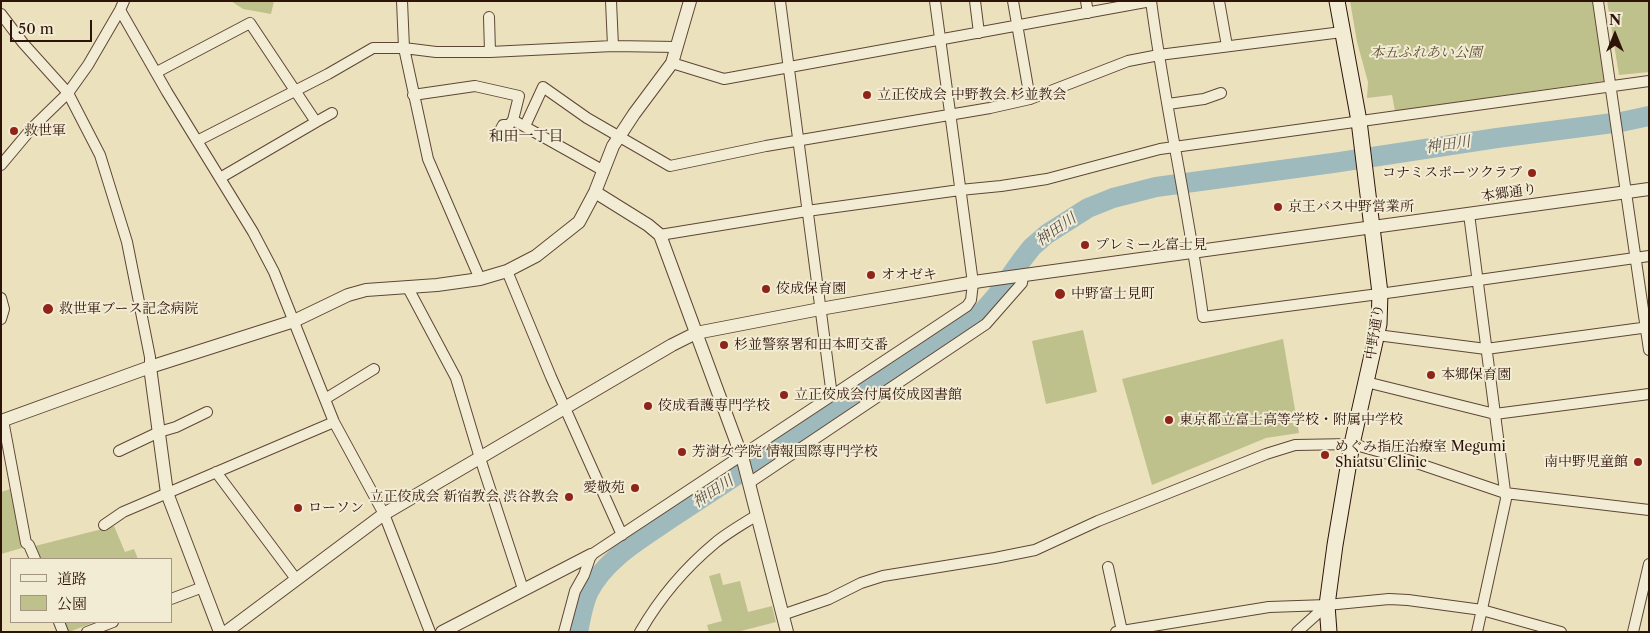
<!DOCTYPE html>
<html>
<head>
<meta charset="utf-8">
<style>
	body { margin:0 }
	#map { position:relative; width:1650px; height:633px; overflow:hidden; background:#ece1bd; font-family:"Libre Caslon Text","Noto Serif JP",serif }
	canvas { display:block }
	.frame { position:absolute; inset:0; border:2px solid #2e1309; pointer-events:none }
	.legend { position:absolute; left:10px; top:558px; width:162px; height:65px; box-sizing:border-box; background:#f3ecd4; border:1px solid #a49583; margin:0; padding:6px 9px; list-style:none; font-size:15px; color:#2e1309 }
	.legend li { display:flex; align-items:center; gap:10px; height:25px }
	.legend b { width:25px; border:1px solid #a49583 }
	.north { position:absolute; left:1590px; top:10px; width:50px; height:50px; -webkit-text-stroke:4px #f3ecd4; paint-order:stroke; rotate:0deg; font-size:14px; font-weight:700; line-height:20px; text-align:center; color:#2e1309 }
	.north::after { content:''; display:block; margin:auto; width:18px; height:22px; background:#2e1309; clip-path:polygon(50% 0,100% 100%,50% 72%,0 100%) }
	.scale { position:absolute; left:10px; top:20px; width:82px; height:22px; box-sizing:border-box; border:2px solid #2e1309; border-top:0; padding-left:6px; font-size:15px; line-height:18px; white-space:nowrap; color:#2e1309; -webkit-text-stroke:4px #f3ecd4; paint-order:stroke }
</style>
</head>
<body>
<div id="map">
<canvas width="1650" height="633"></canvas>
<div class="frame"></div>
<ul class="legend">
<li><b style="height:6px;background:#f3ecd4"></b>道路</li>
<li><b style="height:14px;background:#bfc18c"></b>公園</li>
</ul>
<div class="north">N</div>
<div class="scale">50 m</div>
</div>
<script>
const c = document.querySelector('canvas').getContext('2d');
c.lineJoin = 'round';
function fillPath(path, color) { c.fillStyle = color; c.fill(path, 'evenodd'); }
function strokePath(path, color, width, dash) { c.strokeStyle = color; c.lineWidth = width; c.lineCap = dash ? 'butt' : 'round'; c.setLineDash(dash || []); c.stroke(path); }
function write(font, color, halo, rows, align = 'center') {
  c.font = font + ' "Libre Caslon Text","Noto Serif JP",serif'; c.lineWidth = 4; c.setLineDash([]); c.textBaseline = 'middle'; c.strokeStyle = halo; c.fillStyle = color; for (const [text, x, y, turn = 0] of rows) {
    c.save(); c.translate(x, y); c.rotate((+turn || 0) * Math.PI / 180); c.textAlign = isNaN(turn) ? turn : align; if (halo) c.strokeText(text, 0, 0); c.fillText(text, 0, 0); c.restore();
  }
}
fillPath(new Path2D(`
	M231,1H274L271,14L243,9Z
	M1350,1H1593L1604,81L1395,111L1392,95L1367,98L1368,82L1357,42Z
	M1607,1H1649V72L1619,75Z
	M1083,330L1097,392L1046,404L1032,341Z
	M1283,339L1299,433L1266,438L1152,485L1122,379Z
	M10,489L22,548L1,554V492Z
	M114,526L125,552L134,549L138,559H40L35,546Z
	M720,573L723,585L740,581L748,612L772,606L776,622L737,632H709L707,625L722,621L709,576Z
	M63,622H95L69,632L67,631Z`), '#bfc18c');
strokePath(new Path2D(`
	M578,632C581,618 583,603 589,591C606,559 638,541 667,521L961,328L983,311L997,295L1021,261L1032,247L1047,234L1088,208L1113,198L1156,187L1333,163L1497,138L1621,122L1649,116`), '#9fbabd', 20);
const minor = new Path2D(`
	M402,1L404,48L428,159L480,279
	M611,1L613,46
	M780,1L832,396
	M975,1L979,33
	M1013,1L1030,99
	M1086,1L1088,13
	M1219,1L1227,46
	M1598,1L1649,350
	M120,10L167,92L253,232L274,272L334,422L384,514L430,632
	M1,14L23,43L68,93L100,155L127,242L150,357V367
	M489,17L490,52
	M672,63L724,79L1151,1C1165,107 1189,211 1203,317L1394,292L1649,256
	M157,72L250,23L316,122L220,178
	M413,95L475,86L519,96L513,120
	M1168,104L1204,99L1221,93
	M316,122L332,113
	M525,126L543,87L587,118L670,166L766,146L990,108L1030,99L1128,61L1159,55L1342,32
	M497,136L503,125H509L513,120L604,171
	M197,141L328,74L373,48H404L436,52H490L613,46L676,47
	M1,165L32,128L68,93L88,65L120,10L124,1
	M1469,214L1506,499L1477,632
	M660,235L807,211L960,190L1001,186L1047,179L1160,149L1649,81
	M507,271L551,377L622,535
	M408,288L456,378L480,458L523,589
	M1,298L4,309L1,319
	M1377,335L1486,349L1649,327
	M1366,382L1495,414L1649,394
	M325,399L374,369
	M3,420L26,543L29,545L35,559
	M119,451L159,432L176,427L207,412
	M216,472L296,579
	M749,483L986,324L1022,283L1023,275
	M104,525L123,512L334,422
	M1108,567L1122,631
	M171,599L203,587
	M782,615L829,599L861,583L883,576L995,558L1035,550L1098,521L1266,454L1295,445L1352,444L1399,457L1505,493L1649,510
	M59,622L63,632
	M87,632L113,622
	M564,632L575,591L584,575L591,555L922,336L967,306L971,300L973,283L935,1
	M640,632C659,599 685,568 715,543C727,533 743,524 757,515
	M1116,632L1269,607L1327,605L1389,599L1408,600L1482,610L1561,632
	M1297,632L1327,605
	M1633,632L1649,564`);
const tertiary = new Path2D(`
	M595,192L648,225L660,235L743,460L787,632
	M150,367L167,493L220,632
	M1,421L150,367L294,321L348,295L366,290L437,285L480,279L507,271L536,256L579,222L595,192L613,146L634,114L672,63L690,1
	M226,632L384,514L672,345L696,333L820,309L981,281L1649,189
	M442,632L591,555`);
const secondary = new Path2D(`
	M1329,632L1327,605L1335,545L1352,444L1379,324L1380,293L1359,121L1337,1`);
strokePath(minor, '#5e4636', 12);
strokePath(tertiary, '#5e4636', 14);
strokePath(secondary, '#2e1309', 17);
strokePath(minor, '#f3ecd4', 10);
strokePath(tertiary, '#f3ecd4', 12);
strokePath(secondary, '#f3ecd4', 15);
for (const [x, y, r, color] of [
	[867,95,5,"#8f2418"],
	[14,131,5,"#8f2418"],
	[1532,173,5,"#8f2418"],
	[1278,207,5,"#8f2418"],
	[1085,245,5,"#8f2418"],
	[871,275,5,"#8f2418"],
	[766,289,5,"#8f2418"],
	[1060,294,6,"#8f2418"],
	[48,309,6,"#8f2418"],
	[724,345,5,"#8f2418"],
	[1431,375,5,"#8f2418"],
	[784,395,5,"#8f2418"],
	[648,406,5,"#8f2418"],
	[1169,420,5,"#8f2418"],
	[682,452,5,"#8f2418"],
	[1325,455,5,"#8f2418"],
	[1638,462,5,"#8f2418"],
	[635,488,5,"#8f2418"],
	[569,497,5,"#8f2418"],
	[298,508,5,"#8f2418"]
]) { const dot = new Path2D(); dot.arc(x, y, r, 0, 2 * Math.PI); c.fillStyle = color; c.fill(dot); strokePath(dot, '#f3ecd4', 2); }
write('italic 14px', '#615037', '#f3ecd4', [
	["本五ふれあい公園",1426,53]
]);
write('14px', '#2e1309', '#f3ecd4', [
	["立正佼成会 中野教会 杉並教会",877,95],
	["救世軍",24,131],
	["コナミスポーツクラブ",1522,173,"right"],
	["京王バス中野営業所",1288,207],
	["プレミール富士見",1095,245],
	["オオゼキ",881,275],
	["佼成保育園",776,289],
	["中野富士見町",1071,294],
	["救世軍ブース記念病院",59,309],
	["杉並警察署和田本町交番",734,345],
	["本郷保育園",1441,375],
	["立正佼成会付属佼成図書館",794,395],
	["佼成看護専門学校",658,406],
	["東京都立富士高等学校・附属中学校",1179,420],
	["めぐみ指圧治療室 Megumi",1335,447],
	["Shiatsu Clinic",1335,463],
	["芳澍女学院 情報国際専門学校",692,452],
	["南中野児童館",1628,462,"right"],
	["愛敬苑",625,488,"right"],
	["立正佼成会 新宿教会 渋谷教会",559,497,"right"],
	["ローソン",308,508]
], 'left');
write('14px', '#2e1309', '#f3ecd4', [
	["本郷通り",1509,193,-8],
	["中野通り",1375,332,-81]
]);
write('15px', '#2e1309', '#f3ecd4', [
	["和田一丁目",526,137]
]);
write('italic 15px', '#564d48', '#f3ecd4', [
	["神田川",1448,145,-8],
	["神田川",1056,230,-35],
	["神田川",713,492,-33]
]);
</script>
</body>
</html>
